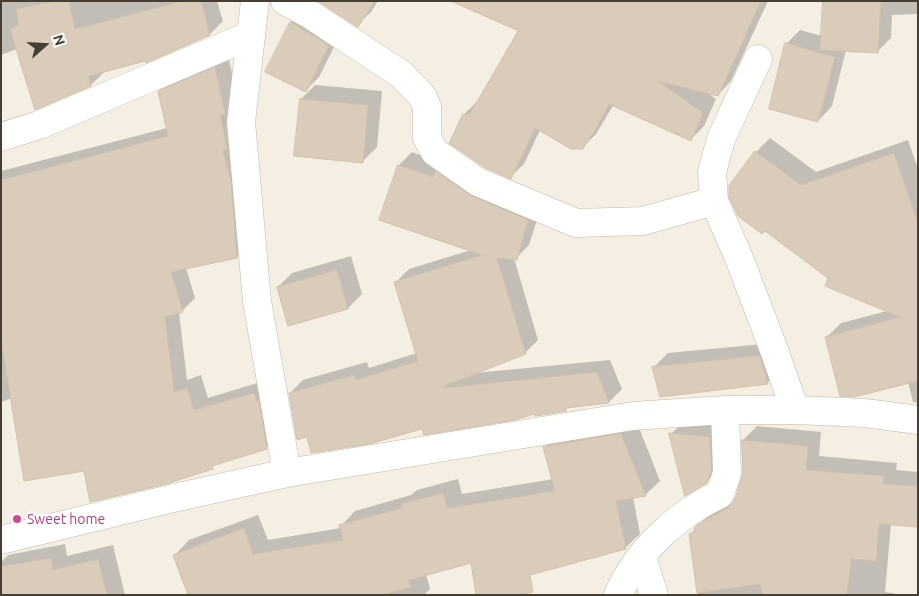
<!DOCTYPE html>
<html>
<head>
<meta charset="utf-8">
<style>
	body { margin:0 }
	#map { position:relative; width:919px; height:596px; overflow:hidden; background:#f4eee3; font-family:Ubuntu,sans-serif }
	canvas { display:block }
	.frame { position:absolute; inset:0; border:2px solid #463e33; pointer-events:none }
	.north { position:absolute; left:20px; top:20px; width:50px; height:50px; -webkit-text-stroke:4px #fff; paint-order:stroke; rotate:71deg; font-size:14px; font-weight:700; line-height:20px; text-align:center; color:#463e33 }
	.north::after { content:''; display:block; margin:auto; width:18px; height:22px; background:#463e33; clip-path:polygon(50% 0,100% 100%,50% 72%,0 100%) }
</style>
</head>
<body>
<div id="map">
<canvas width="919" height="596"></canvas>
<div class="frame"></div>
<div class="north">N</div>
</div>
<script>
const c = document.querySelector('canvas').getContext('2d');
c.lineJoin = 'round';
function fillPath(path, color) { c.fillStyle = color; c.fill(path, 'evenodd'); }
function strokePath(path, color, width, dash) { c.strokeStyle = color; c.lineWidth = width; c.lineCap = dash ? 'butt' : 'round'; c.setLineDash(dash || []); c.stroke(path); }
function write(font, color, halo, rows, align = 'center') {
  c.font = font + ' Ubuntu,sans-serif'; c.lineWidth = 5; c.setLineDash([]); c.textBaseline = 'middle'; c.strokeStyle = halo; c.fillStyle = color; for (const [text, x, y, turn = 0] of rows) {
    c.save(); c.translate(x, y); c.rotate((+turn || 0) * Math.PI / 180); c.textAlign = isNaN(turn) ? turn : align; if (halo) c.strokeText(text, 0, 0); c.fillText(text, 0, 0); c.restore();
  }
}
fillPath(new Path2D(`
	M1,1H217L223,21L210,34L146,59L104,72L91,85L17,49L1,55Z
	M321,1H378L371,12L357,25Z
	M454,1H768L731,81L718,95L705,91L716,99L704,126L691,139L614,104L596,134L582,148L540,130L524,164L510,177L464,114L478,101L520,30Z
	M824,1H918V14L892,15L891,38L877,52L846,50L832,106L818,121L786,44L800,30L822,36Z
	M305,8L342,31L319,77L305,91L267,71L291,22Z
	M228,55L238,100L250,243L237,257L186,268L195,298L182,311L179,312L187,380L201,375L208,398L267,380L280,435L266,448L217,463L212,468L85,470L12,398L1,402V171L167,128L160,92L173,79Z
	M315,85L382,91L377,147L363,161L301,99Z
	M770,138L816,172L908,140L918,169V403L913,402L908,382L827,337L841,323L887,311L830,278L756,152Z
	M412,152L445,164L541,207L529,245L516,258H514L538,340L525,353L475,373L610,360L622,389L609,402L569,406L565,410L535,412L423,427L308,435L290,393L303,380L367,362L369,368L417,353L396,282L409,269L471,250L381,219L399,165Z
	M351,256L362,294L348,308L278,287L292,273Z
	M774,343L781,369L767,383L654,367L668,353Z
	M636,420L660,481L645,495L633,497L640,534L625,548L472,561L426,574L430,589L424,595H189L175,555L189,540L258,515L268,540L341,528V526L355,511L411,495L417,490L458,479L462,494L554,479L545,447L559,432Z
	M685,420L724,423L721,468L706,482L671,434Z
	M757,426L821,432L819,456L897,463L896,470L918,472V525L891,524L885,592L903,595H698L690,535L709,514L736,498L744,473L743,440Z
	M65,544L67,556L113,545L125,595H1V562L8,555Z`), '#0003');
const building = new Path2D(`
	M56,1H69L75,29L183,1H201L210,35L146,63L145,61L89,76L91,86L35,110L10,29L19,25L16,9Z
	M318,1H375L358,27Z
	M451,1H761L718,96L658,81L703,113L691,141L609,104L592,136L591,135L583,149H571L535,128L511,179L486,168L449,143L463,114H470L518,31Z
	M823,1H881L878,53L820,50Z
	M290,22L329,45L306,92L265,72Z
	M785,43L835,57L818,122L769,109Z
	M215,67L225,114L220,115L227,149L223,150L231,182L237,258L171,272L183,312L165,317L174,392L187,388L194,410L254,393L257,402L259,401L267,449L212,466L213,469L166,484L90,502L84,471L24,481L1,340V180L168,136L158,91Z
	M300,99L368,105L363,163L294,156Z
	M755,151L801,185L894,153L918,223V381L854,397L840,396L825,337L900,317L825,286L828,278L765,231L762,234L738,216L729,197V186Z
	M398,165L433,177L436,171L472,196L528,220L517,260L497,258L526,354L444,386L445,388L597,372L609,403L566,408V411L535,416L534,414L515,420L424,435L422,429L369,444L311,453L307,437L297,440L289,393L354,375L356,380L418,361L394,282L482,255L379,220Z
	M337,270L348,309L288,326L277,287Z
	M760,356L768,384L660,397L652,367Z
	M669,433L710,437L711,471L707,483L685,496Z
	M621,434L646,496L616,501L626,549L530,575L533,592L517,595H476L471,563L409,580L411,587L383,595H188L173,555L244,528L253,554L343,540L339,525L402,508L401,504L443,493L448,508L555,491L543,447Z
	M742,440L808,446L806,470L884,476L883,484L918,486V527L879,524L876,561L851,559L847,595H763L760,584L697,593L689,534L695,532L694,528L697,525L727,508L735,499L743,473Z
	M51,558L53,570L98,559L107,595H1V567Z`);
fillPath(building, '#d9ccbb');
strokePath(building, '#d2c0aa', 1);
const street = new Path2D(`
	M255,1L241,122L257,301L287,473
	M285,1L311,15L402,75L423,97L427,107V138L435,152L478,182L576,223L643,221L714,201
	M758,59L721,139L712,172L714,201L739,258L774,350L795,410
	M1,137L39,125L251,35
	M1,540L178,497L287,473L633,416L725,410H795L865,413L918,420
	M642,557L654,595
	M618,595C638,550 676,515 720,494L727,473L725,410`);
strokePath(street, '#c3b8a8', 29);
strokePath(street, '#fff', 28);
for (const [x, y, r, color] of [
	[17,519,5,"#d1479c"]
]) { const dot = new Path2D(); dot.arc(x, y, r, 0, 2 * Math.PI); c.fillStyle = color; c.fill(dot); strokePath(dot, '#fff', 2); }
write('14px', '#b23c85', '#fff', [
	["Sweet home",27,519]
], 'left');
</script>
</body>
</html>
